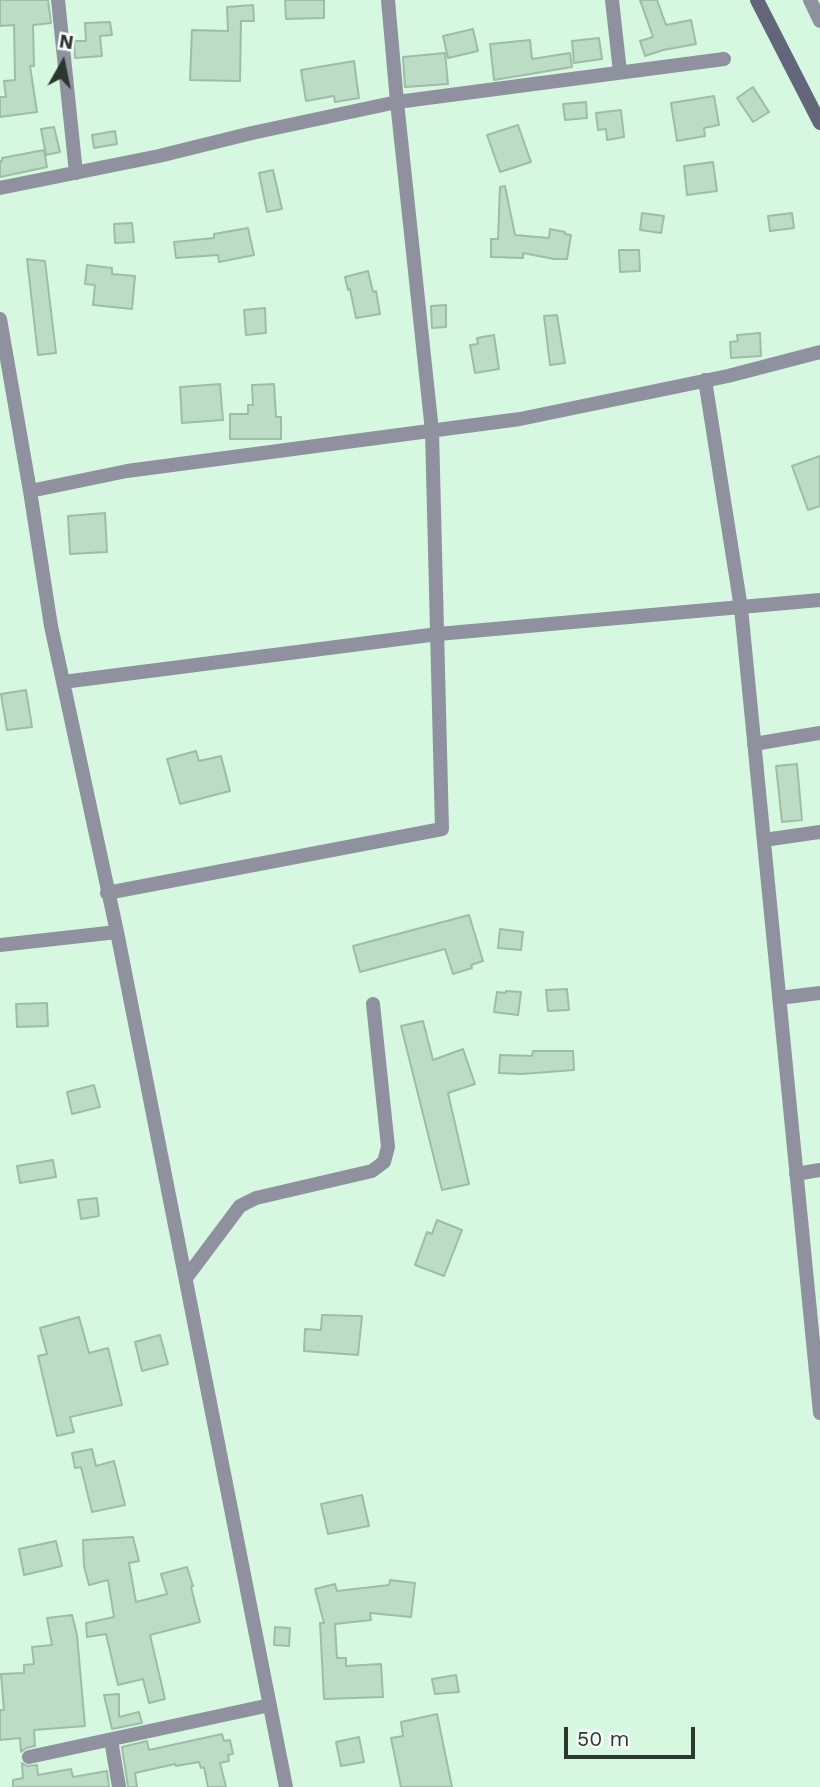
<!DOCTYPE html>
<html>
<head>
<meta charset="utf-8">
<style>
	body { margin:0 }
	#map { position:relative; width:820px; height:1787px; overflow:hidden; background:#d7f8e0; font-family:"Work Sans",sans-serif }
	canvas { display:block }
	.north { position:absolute; left:28px; top:28px; width:70px; height:70px; -webkit-text-stroke:5px #f7fdf8; paint-order:stroke; rotate:9deg; font-size:19px; font-weight:700; line-height:28px; text-align:center; color:#2b382f }
	.north::after { content:''; display:block; margin:auto; width:24px; height:32px; background:#2b382f; clip-path:polygon(50% 0,100% 100%,50% 72%,0 100%) }
	.scale { position:absolute; left:564px; top:1727px; width:131px; height:32px; box-sizing:border-box; border:4px solid #2b382f; border-top:0; padding-left:9px; font-size:21px; line-height:24px; white-space:nowrap; color:#2b382f; -webkit-text-stroke:5px #f7fdf8; paint-order:stroke }
</style>
</head>
<body>
<div id="map">
<canvas width="820" height="1787"></canvas>
<div class="north">N</div>
<div class="scale">50 m</div>
</div>
<script>
const c = document.querySelector('canvas').getContext('2d');
c.lineJoin = 'round';
function fillPath(path, color) { c.fillStyle = color; c.fill(path, 'evenodd'); }
function strokePath(path, color, width, dash) { c.strokeStyle = color; c.lineWidth = width; c.lineCap = dash ? 'butt' : 'round'; c.setLineDash(dash || []); c.stroke(path); }
const building = new Path2D(`
	M0,0H48L51,23L33,25L34,66H30L37,112L0,117V97H6L4,81L15,80L14,25L0,26Z
	M285,0H324V18L286,19Z
	M640,0H657L666,25L691,20L696,44L663,50L645,56L640,41L653,37Z
	M253,5L254,21H241L240,81L190,80L192,30L228,31L227,7Z
	M110,22L112,35L100,36L102,56L75,58L74,41H86L85,23Z
	M473,29L478,51L448,58L443,36Z
	M599,38L602,59L574,63L572,41Z
	M530,40L532,59L570,53L572,67L494,80L490,44Z
	M445,53L448,84L405,87L403,57Z
	M354,61L359,98L335,102L334,96L306,101L301,70Z
	M753,87L769,112L753,122L737,98Z
	M714,96L719,125L704,128L705,136L677,141L671,103Z
	M586,102L587,118L565,120L563,104Z
	M621,110L624,137L607,140L606,129L598,130L596,113Z
	M518,125L531,162L500,172L487,135Z
	M54,127L60,152L46,155L41,129Z
	M115,131L117,144L94,148L92,135Z
	M44,150L47,167L0,177V161H2V158Z
	M713,162L717,191L687,195L684,166Z
	M273,170L282,209L267,212L259,173Z
	M505,186L515,235L549,238L550,229L565,232V234L571,235L567,259H554L523,253V258L491,257V239H498L500,187Z
	M642,213L664,216L661,233L640,230Z
	M792,213L794,228L770,231L768,216Z
	M132,223L134,242L115,243L114,224Z
	M248,228L254,255L219,262L218,255L176,258L174,242L214,238V234Z
	M619,250H639L640,271L620,272Z
	M27,259L45,261L56,353L38,355Z
	M87,265L112,268V274L135,276L132,309L93,305L95,285L85,284Z
	M368,271L373,292L376,291L380,314L356,318L350,289L348,290L345,277Z
	M446,305V327L432,328L431,306Z
	M265,308L266,333L246,335L244,310Z
	M557,315L565,363L550,365L544,316Z
	M760,333L761,356L731,358L730,342L738,341L737,335Z
	M494,335L499,369L475,373L470,345L478,344L477,338Z
	M220,384L223,420L182,423L180,387Z
	M274,384L276,417H281V439H230V414H248V405H253L252,385Z
	M820,456V506L808,510L792,466Z
	M105,513L107,552L70,554L68,516Z
	M26,690L32,727L7,730L1,694Z
	M196,751L199,761L221,756L230,791L180,804L167,759Z
	M797,764L802,820L782,822L776,766Z
	M469,915L483,961L471,965L472,968L453,974L445,949L360,972L353,946Z
	M500,929L523,932L521,950L498,948Z
	M567,989L569,1010L548,1011L546,990Z
	M506,991L521,992L518,1015L494,1012L497,992L506,993Z
	M47,1003L48,1026L17,1027L16,1004Z
	M423,1021L433,1060L463,1049L475,1084L448,1093L469,1184L442,1190L401,1026Z
	M533,1051H573L574,1070L522,1074L499,1073L500,1055L532,1056Z
	M94,1085L100,1107L72,1114L67,1092Z
	M53,1160L56,1177L20,1183L17,1166Z
	M97,1198L99,1216L81,1219L78,1200Z
	M437,1220L462,1230L444,1276L415,1265L427,1232L432,1234Z
	M322,1315L362,1316L358,1355L304,1351L305,1329L321,1330Z
	M79,1317L89,1353L108,1348L122,1405L70,1417L74,1432L57,1436L38,1356L47,1354L40,1328Z
	M160,1335L168,1364L142,1371L135,1342Z
	M92,1449L96,1466L114,1461L125,1505L92,1512L81,1467L75,1468L72,1453Z
	M362,1495L369,1526L328,1534L321,1504Z
	M133,1537L139,1561L129,1563L136,1602L167,1594L161,1574L187,1567L193,1586L191,1587L200,1622L150,1635L165,1699L149,1703L143,1679L118,1685L106,1634L87,1637L86,1623L114,1617L108,1580L89,1585L84,1566L83,1540Z
	M56,1541L62,1566L24,1575L19,1549Z
	M390,1580L415,1583L411,1617L370,1613L371,1620L335,1624L337,1658H346V1666L381,1664L383,1697L324,1699L320,1623H324L315,1589L335,1584L337,1591L389,1585Z
	M72,1615L77,1635L85,1726L34,1730L35,1746L26,1748L21,1752L20,1738L0,1740V1710H4L1,1674L24,1673V1665L34,1664L32,1647L52,1645L47,1618Z
	M275,1627L290,1628L289,1646L274,1645Z
	M456,1675L459,1692L435,1694L432,1679Z
	M119,1694V1717L139,1712L142,1723L112,1729L104,1695Z
	M437,1714L452,1787H401L391,1738L403,1736L401,1722Z
	M222,1734L224,1741L230,1740L233,1754L228,1755L229,1761L220,1763L226,1787H208L204,1767L201,1768L199,1762L176,1766L175,1764L135,1773L137,1787H128L122,1747L147,1741L149,1750Z
	M359,1737L364,1762L341,1766L336,1742Z
	M22,1763L27,1766L37,1765L38,1775L71,1769L73,1777L107,1771L109,1787H13V1780L23,1778Z`);
fillPath(building, '#bcdcc5');
strokePath(building, '#9dbda6', 2);
strokePath(new Path2D(`
	M58,0L76,173
	M612,0L620,72
	M810,0L820,21
	M0,188L159,156L252,133L397,102L724,59
	M0,319L30,491L51,626L117,932L286,1787
	M705,380L741,608L820,1413
	M30,491L127,471L520,419L728,376L820,352
	M63,682L438,634L820,600
	M754,744L820,733
	M764,840L820,832
	M107,893L442,829L432,431L397,102L388,0
	M0,945L117,932
	M779,998L820,993
	M796,1174L820,1170
	M186,1278L240,1206L256,1198L372,1171L384,1162L388,1147L373,1004
	M111,1740L119,1787
	M29,1757L270,1705`), '#8f919f', 14);
strokePath(new Path2D(`
	M757,0L820,123`), '#636579', 14);
</script>
</body>
</html>
